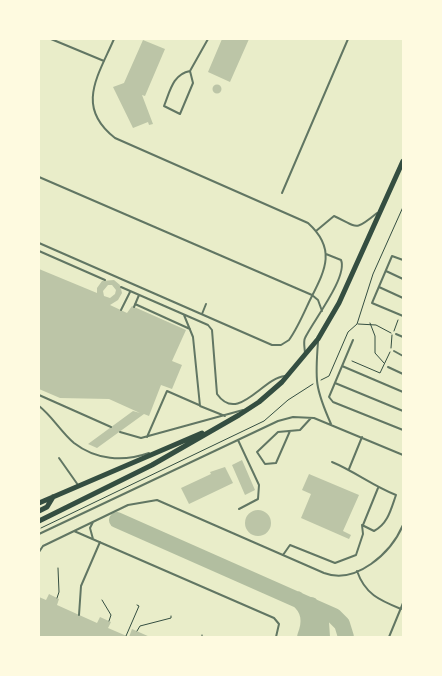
<!DOCTYPE html>
<html>
<head>
<meta charset="utf-8">
<style>
	body { margin:0 }
	#map { position:relative; width:442px; height:676px; overflow:hidden; background:#e9edc9; font-family:"Open Sans",sans-serif }
	canvas { display:block }
	.frame { position:absolute; inset:0; border:40px solid #fefae0; pointer-events:none }
</style>
</head>
<body>
<div id="map">
<canvas width="442" height="676"></canvas>
<div class="frame"></div>
</div>
<script>
const c = document.querySelector('canvas').getContext('2d');
c.lineJoin = 'round';
function strokePath(path, color, width, dash) { c.strokeStyle = color; c.lineWidth = width; c.lineCap = dash ? 'butt' : 'round'; c.setLineDash(dash || []); c.stroke(path); }
function fillPath(path, color) { c.fillStyle = color; c.fill(path, 'evenodd'); }
strokePath(new Path2D(`
	M117,520L334,616L342,624L346,637
	M297,599C310,609 311,622 305,637
	M311,605L321,622L322,637`), '#b2bea0', 16);
fillPath(new Path2D(`
	M222,39H249L230,82L208,72Z
	M143,40L165,49L145,96L142,95L153,124L149,125L148,122L133,128L113,87L124,83Z
	M212.5 89a4.5 4.5 0 1 1 9 0a4.5 4.5 0 1 1-9 0Z
	M39,269L97,293V288L102,281L114,280L120,285L122,293L118,300L110,305L127,313L132,306L186,330L172,361L182,365L172,389L161,385L149,416L144,414L97,448L88,444L133,411L140,413L109,399L60,398L39,389ZM108,285H112L116,290L115,294L110,298L104,296L103,291Z
	M242,460L255,490L245,495L232,465Z
	M225,467L233,483L189,504L181,488L211,474L210,472Z
	M309,474L359,495L343,531L351,535L349,539L301,518L311,494L302,490Z
	M245 523a13 13 0 1 1 26 0a13 13 0 1 1-26 0Z
	M49,594L59,599L57,605L97,623L100,617L111,622L108,628L129,637L132,629L150,637H39V597L46,600Z`), '#bcc5a7');
strokePath(new Path2D(`
	M370,323L375,336V353L384,363
	M358,324L376,325L391,333
	M394,331L398,320
	M391,348L392,335
	M352,361L380,373L390,352
	M321,380L329,376L348,332L357,324L373,274L403,207
	M41,528L264,421L288,400L313,384
	M57,598L59,592L58,568
	M102,600L111,615L109,621
	M137,631L140,626L171,618V616
	M202,635V637
	M126,636L139,606L137,605`), '#344e41', 1);
strokePath(new Path2D(`
	M51,39L104,61
	M190,71C173,74 170,91 164,106L180,114L193,83L190,71L208,39
	M39,177L312,295L318,300L322,311
	M282,193L348,39
	M316,231L334,216C358,227 354,232 377,213
	M39,243L272,345H281L289,340C297,329 303,315 309,302C324,272 338,250 308,223L115,138C75,107 98,76 114,39
	M39,251L105,280
	M403,260L392,256L372,303L403,316
	M386,271L403,279
	M121,287L208,325L212,330L217,394C238,424 262,378 285,376
	M379,287L403,298
	M135,304L190,329
	M134,307L139,295
	M121,310L130,292
	M202,314L206,304
	M184,315L193,337L200,406L225,416
	M396,334L403,337
	M353,340L329,397L333,402L403,430
	M318,342C315,380 315,388 331,424
	M394,351L403,356
	M305,354C305,349 303,342 305,338C313,321 348,277 341,260L326,254
	M342,366L403,392
	M388,367L403,374
	M335,383L403,411
	M39,395L111,427
	M39,406C52,416 61,432 74,443C96,460 123,462 149,453
	M290,431L276,463L265,464L257,452L278,432L300,430L311,418
	M120,432L141,438L243,410
	M147,437L167,391L199,405
	M238,440L259,485L258,499L239,509
	M59,458L78,485
	M349,469L362,437
	M93,522L90,528L93,539
	M363,525L378,488
	M74,531L274,618L279,624L276,637
	M39,534L278,421L293,417L314,418L403,455
	M39,552L43,546L128,505L157,500L324,573C356,585 391,553 403,525
	M283,555L290,545L335,563L356,555L363,534L362,525L374,531C388,524 391,509 396,495C373,486 354,471 332,462
	M357,571C365,594 379,600 401,609
	M79,615L81,586L100,542
	M389,637L403,603`), '#617663', 2);
strokePath(new Path2D(`
	M39,503L202,433
	M39,511L47,507L53,497
	M39,521L152,465L239,415L259,402L282,382L318,339L339,303L403,161`), '#344e41', 5);
</script>
</body>
</html>
